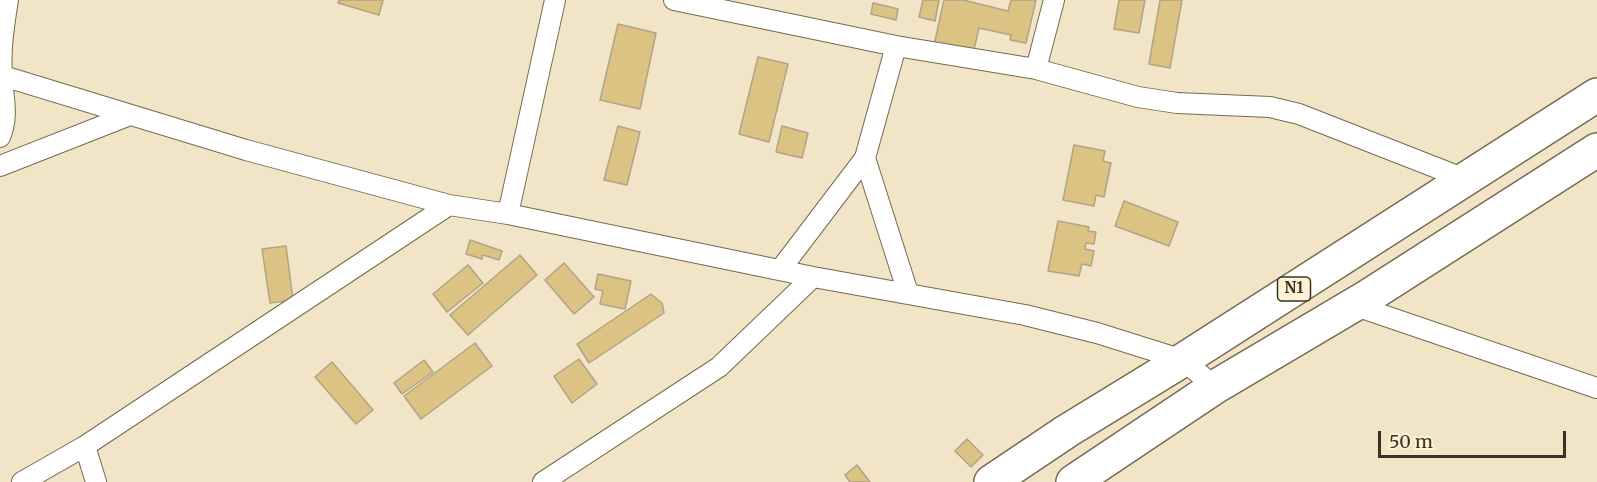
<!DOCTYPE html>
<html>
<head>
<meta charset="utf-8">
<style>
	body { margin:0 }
	#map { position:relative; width:1597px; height:482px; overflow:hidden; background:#f2e5c7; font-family:Merriweather,serif }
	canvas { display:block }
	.scale { position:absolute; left:1378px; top:431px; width:188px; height:27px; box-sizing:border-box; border:3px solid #373327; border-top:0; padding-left:8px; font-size:18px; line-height:21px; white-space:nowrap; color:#373327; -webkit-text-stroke:4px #fff2d4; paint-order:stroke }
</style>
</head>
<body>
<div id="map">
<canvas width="1597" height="482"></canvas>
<div class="scale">50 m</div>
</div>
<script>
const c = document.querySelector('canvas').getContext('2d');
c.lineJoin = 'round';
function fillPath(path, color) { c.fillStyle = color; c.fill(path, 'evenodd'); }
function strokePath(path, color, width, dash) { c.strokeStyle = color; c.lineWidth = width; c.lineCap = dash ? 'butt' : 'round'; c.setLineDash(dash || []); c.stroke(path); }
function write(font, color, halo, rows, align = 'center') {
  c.font = font + ' Merriweather,serif'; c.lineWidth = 4.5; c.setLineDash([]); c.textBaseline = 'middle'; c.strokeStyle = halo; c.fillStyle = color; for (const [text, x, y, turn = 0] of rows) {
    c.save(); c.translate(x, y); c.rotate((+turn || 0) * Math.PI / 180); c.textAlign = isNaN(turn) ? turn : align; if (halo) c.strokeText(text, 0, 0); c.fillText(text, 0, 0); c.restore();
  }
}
const building = new Path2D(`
	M339,0H383L379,15L338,3Z
	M923,0H939L935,21L919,17Z
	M944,0H963L1008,11L1011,0H1036L1026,43L1010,40L1011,35L979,28L973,54L934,45Z
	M1119,0H1145L1139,33L1114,29Z
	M1160,0H1182L1170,68L1149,64Z
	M873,3L898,9L896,20L871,14Z
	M618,24L656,33L640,109L600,100Z
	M758,57L788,64L769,142L739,134Z
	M618,126L640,132L627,185L604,180Z
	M782,126L808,133L802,158L776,152Z
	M1074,145L1105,151L1103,161L1111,163L1104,197L1096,195L1094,206L1063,200Z
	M1124,201L1178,222L1169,246L1115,226Z
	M1058,221L1089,227L1088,231L1096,232L1094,244L1086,243L1085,249L1094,251L1091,266L1082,264L1079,276L1048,271Z
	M470,240L502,251L499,260L483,255L482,259L466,254Z
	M286,246L293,300L270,303L262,249Z
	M520,255L537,275L468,335L450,315Z
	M564,263L594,297L574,314L545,280Z
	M468,265L483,283L447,312L433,294Z
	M598,274L631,281L625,309L600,304L603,291L595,289Z
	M651,294L662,303L664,313L589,363L577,344Z
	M475,343L492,366L421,419L404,396Z
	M579,359L597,384L572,403L554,376Z
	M424,360L433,372L402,394L394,383Z
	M332,362L373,410L356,424L315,377Z
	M967,439L983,455L971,467L955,451Z
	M857,465L870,482H850L845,475Z`);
fillPath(building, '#dcc384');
strokePath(building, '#afa487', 1.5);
const minor = new Path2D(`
	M674,0L896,46L1036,69L1138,97L1177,103L1270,107L1299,114L1465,179
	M1036,69L1054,0
	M0,75L246,150L449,205L508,214L813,277L1025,315L1097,333L1183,360L1215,387
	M0,137C9,116 3,98 2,76C0,50 4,25 8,0
	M865,158L908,293
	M0,166L130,115
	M508,214L555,0
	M780,270L865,158L896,46
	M1353,305L1597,388
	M85,446L96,482
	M22,482L85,446L449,205
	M543,482L719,367L813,277`);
const trunk = new Path2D(`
	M991,482L1067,431L1183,360L1597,95
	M1073,482L1215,387L1367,297L1597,150`);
strokePath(minor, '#756a4f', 22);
strokePath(trunk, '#756a4f', 36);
strokePath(minor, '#fff', 20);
strokePath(trunk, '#fff', 33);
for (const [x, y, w] of [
	[1294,289,33]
]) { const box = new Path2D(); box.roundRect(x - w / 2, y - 12, w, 24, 4.5); c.fillStyle = '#fff2d4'; c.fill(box); strokePath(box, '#373327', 1.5); }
write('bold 15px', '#373327', null, [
	["N1",1294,289]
]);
</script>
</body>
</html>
